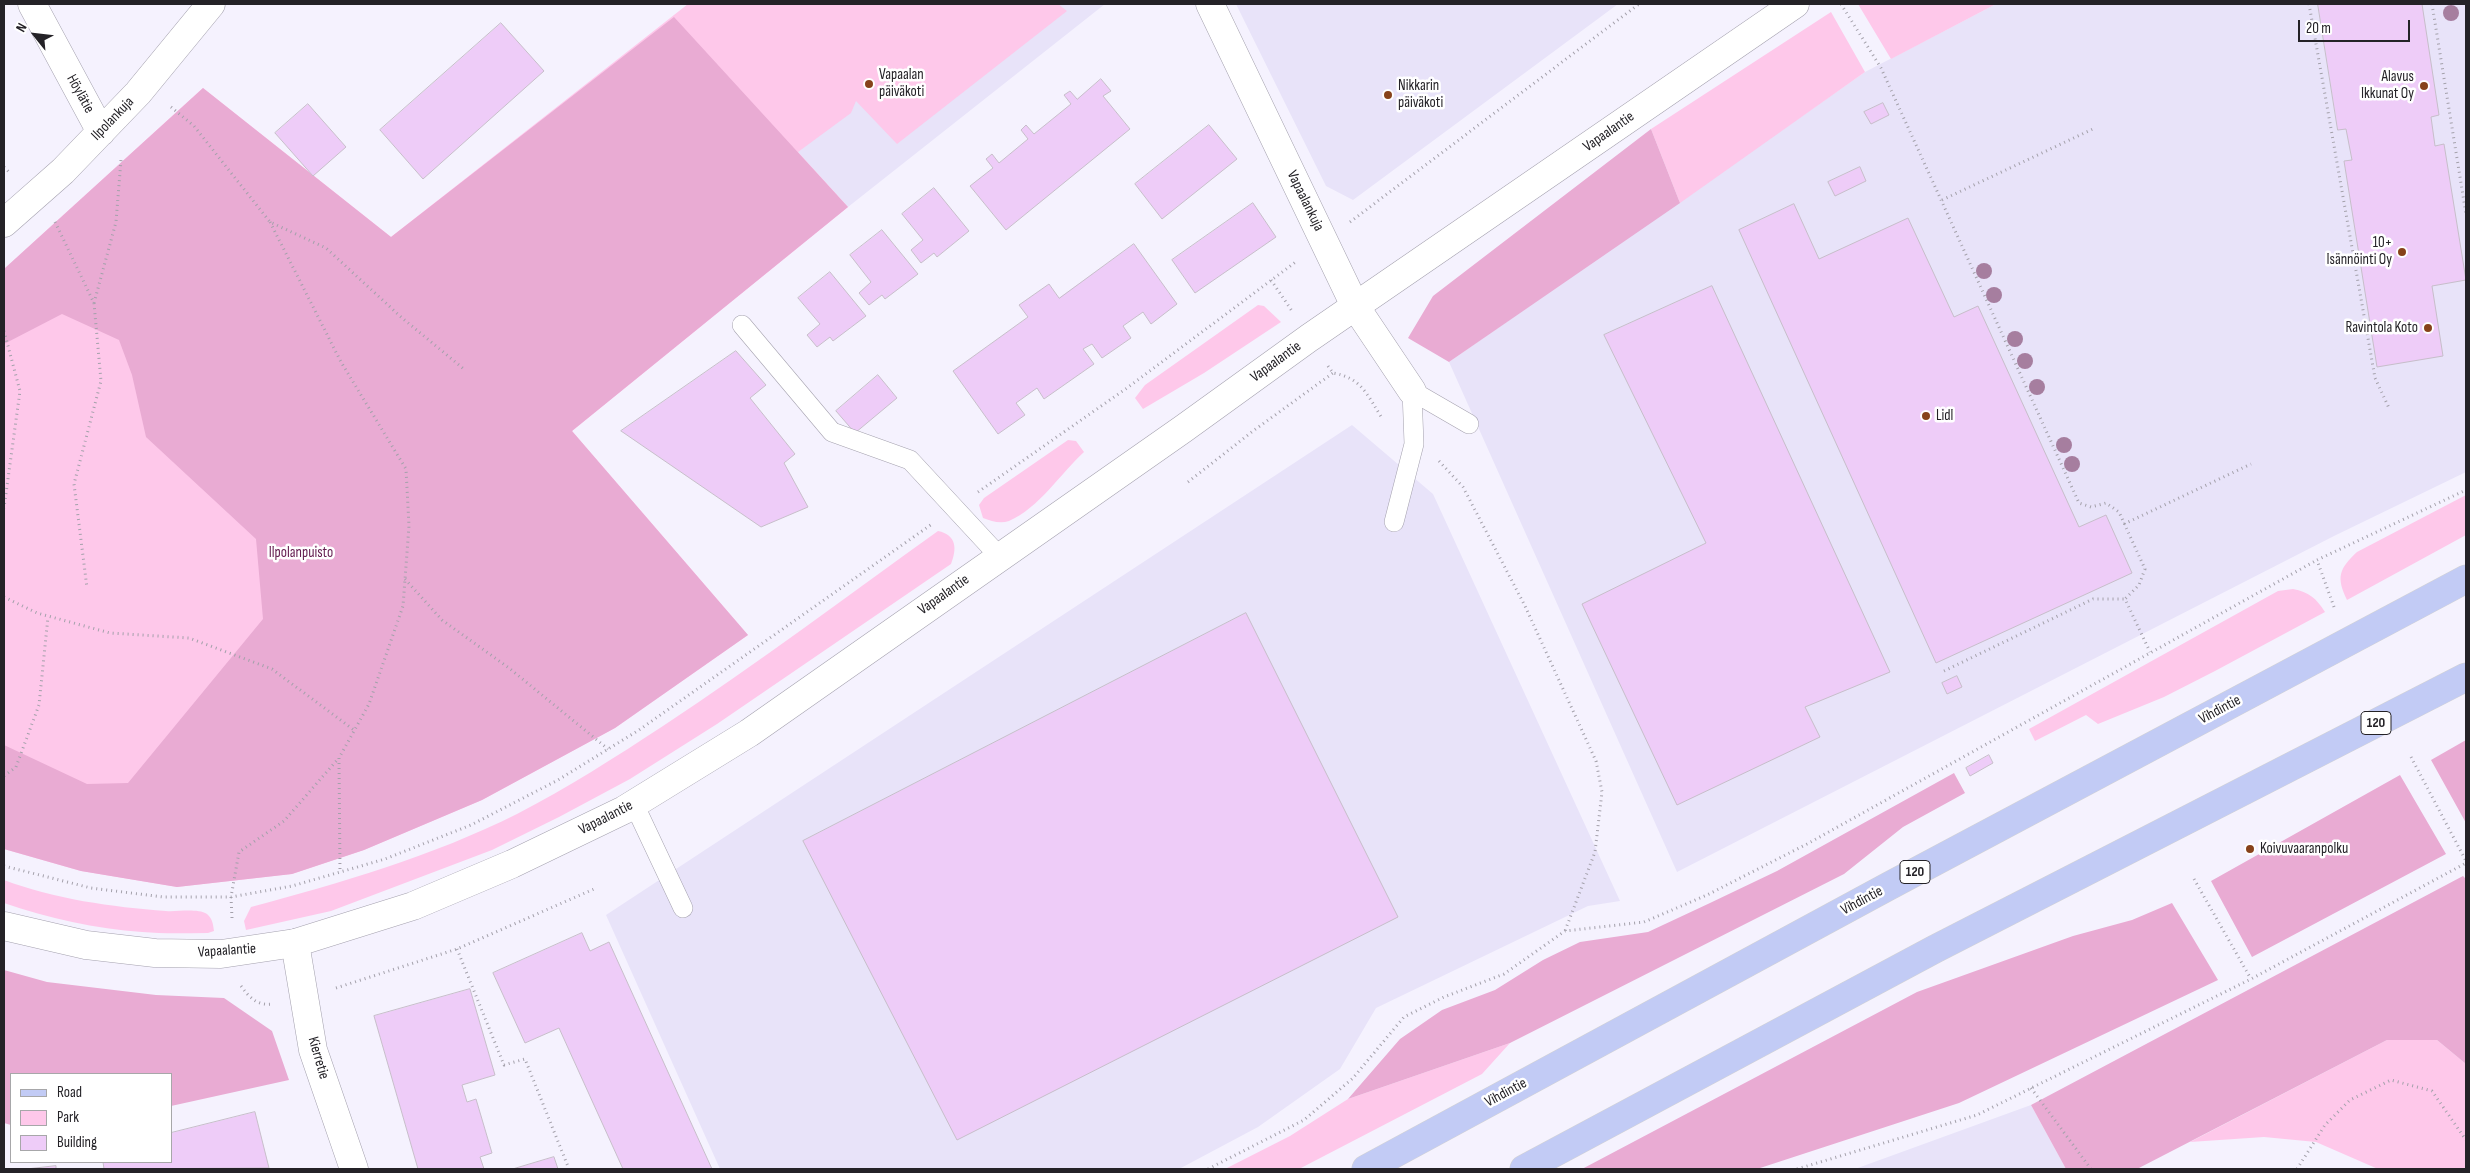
<!DOCTYPE html>
<html>
<head>
<meta charset="utf-8">
<style>
	body { margin:0 }
	#map { position:relative; width:2470px; height:1173px; overflow:hidden; background:#f5f2fe; font-family:"Sofia Sans Condensed",sans-serif }
	canvas { display:block }
	.frame { position:absolute; inset:0; border:5px solid #242227; pointer-events:none }
	.legend { position:absolute; left:10px; top:1073px; width:162px; height:90px; box-sizing:border-box; background:#fff; border:1px solid #a7a7a9; margin:0; padding:6px 9px; list-style:none; font-size:15px; color:#242227 }
	.legend li { display:flex; align-items:center; gap:10px; height:25px }
	.legend b { width:25px; border:1px solid #a7a7a9 }
	.north { position:absolute; left:10px; top:10px; width:50px; height:50px; -webkit-text-stroke:4px #fff; paint-order:stroke; rotate:299deg; font-size:14px; font-weight:700; line-height:20px; text-align:center; color:#242227 }
	.north::after { content:''; display:block; margin:auto; width:18px; height:22px; background:#242227; clip-path:polygon(50% 0,100% 100%,50% 72%,0 100%) }
	.scale { position:absolute; left:2298px; top:20px; width:112px; height:22px; box-sizing:border-box; border:2px solid #242227; border-top:0; padding-left:6px; font-size:15px; line-height:18px; white-space:nowrap; color:#242227; -webkit-text-stroke:4px #fff; paint-order:stroke }
</style>
</head>
<body>
<div id="map">
<canvas width="2470" height="1173"></canvas>
<div class="frame"></div>
<ul class="legend">
<li><b style="height:6px;background:#c2cbf5"></b>Road</li>
<li><b style="height:14px;background:#fec8ea"></b>Park</li>
<li><b style="height:14px;background:#eeccf8"></b>Building</li>
</ul>
<div class="north">N</div>
<div class="scale">20 m</div>
</div>
<script>
const c = document.querySelector('canvas').getContext('2d');
c.lineJoin = 'round';
function fillPath(path, color) { c.fillStyle = color; c.fill(path, 'evenodd'); }
function strokePath(path, color, width, dash) { c.strokeStyle = color; c.lineWidth = width; c.lineCap = dash ? 'butt' : 'round'; c.setLineDash(dash || []); c.stroke(path); }
function write(font, color, halo, rows, align = 'center') {
  c.font = font + ' "Sofia Sans Condensed",sans-serif'; c.lineWidth = 5; c.setLineDash([]); c.textBaseline = 'middle'; c.strokeStyle = halo; c.fillStyle = color; for (const [text, x, y, turn = 0] of rows) {
    c.save(); c.translate(x, y); c.rotate((+turn || 0) * Math.PI / 180); c.textAlign = isNaN(turn) ? turn : align; if (halo) c.strokeText(text, 0, 0); c.fillText(text, 0, 0); c.restore();
  }
}
fillPath(new Path2D(`
	M688,4H1105L848,207L674,17Z
	M1236,4H1618L1353,200L1326,186Z
	M1996,4H2465L2466,472L2334,536L1677,872L1449,362L1865,72Z
	M1352,425L1433,494L1620,901L1588,906L1376,1008L1340,1069L1258,1127L1179,1169H720L606,915Z
	M2031,1105L2066,1169H1855Z`), '#e8e3f9');
fillPath(new Path2D(`
	M688,4H1058L1067,11L897,144L856,101L851,113L798,152L848,207L572,431L748,635L615,728L482,800L364,850L292,874L177,887L81,871L4,849V269L203,88L391,237Z
	M1858,4H1996L1891,59Z
	M1831,12L1865,72L1680,203L1651,129Z
	M1258,305L1264,306L1281,322L1204,373L1143,409L1135,398L1145,385Z
	M1068,440L1076,441L1084,452C1060,474 1039,508 1009,521C1000,524 991,521 983,518L979,505L984,498Z
	M2466,495V535L2347,600C2336,577 2339,569 2357,552Z
	M938,531C957,535 957,549 951,564L717,724L630,779L559,817L492,850L331,911L246,930L244,921L251,907C341,883 433,856 517,814C567,788 616,757 663,726C757,664 847,596 938,531Z
	M2293,589C2309,592 2316,598 2325,612L2215,671L2164,697L2098,724L2086,715L2035,741L2029,729L2278,591Z
	M4,880C54,899 112,907 166,911C177,912 197,908 207,914C213,919 213,925 214,931L208,933C186,933 164,934 142,932C96,929 48,918 4,903Z
	M2387,1040H2437L2466,1064V1169H2378L2316,1142L2264,1137L2190,1142Z
	M1510,1043L1482,1074L1299,1169H1225L1290,1136L1348,1099Z`), '#fec8ea');
fillPath(new Path2D(`
	M674,17L848,207L572,431L748,635L615,728L482,800L364,850L292,874L177,887L81,871L4,849V745L87,784L128,783L263,619L256,539L146,437L132,375L119,340L62,314L4,344V269L203,88L391,237Z
	M1651,129L1680,203L1449,362L1408,338L1433,296Z
	M2466,740V823L2431,760Z
	M1954,773L1965,793L1903,827L1844,874L1510,1043L1348,1099L1400,1039L1442,1010L1495,990L1543,960L1580,942L1648,932L1710,903L1777,871Z
	M2400,775L2446,854L2252,957L2211,881Z
	M2463,876L2466,879V1064L2437,1040H2387L2137,1169H2066L2031,1105Z
	M2172,903L2218,980L1959,1103L1757,1169H1582L1917,992L2073,936L2132,920Z
	M4,970L47,982L156,995L224,998L272,1031L289,1080L171,1106V1074H11V1125L4,1123Z`), '#e9abd3');
const building = new Path2D(`
	M2318,4H2422L2439,115L2431,117L2435,146L2444,144L2466,280L2432,286L2443,356L2377,367L2344,161L2352,160L2346,129L2338,130Z
	M501,23L544,71L423,179L380,130Z
	M1101,79L1111,91L1103,96L1130,129L1006,230L970,186L993,168L986,159L992,154L999,163L1028,139L1021,130L1026,125L1034,134L1071,104L1064,95L1070,91L1077,99Z
	M1883,103L1889,115L1871,124L1864,112Z
	M308,104L346,147L313,176L275,133Z
	M1209,125L1237,159L1162,219L1135,184Z
	M1860,167L1866,181L1835,196L1828,182Z
	M934,188L969,231L937,257L934,253L921,263L911,250L923,240L902,214Z
	M1253,203L1276,237L1195,293L1172,260Z
	M1794,204L1819,259L1908,218L1954,317L1978,306L2079,527L2106,515L2132,573L1936,663L1739,230Z
	M882,230L918,274L885,299L882,295L869,305L859,293L871,282L850,255Z
	M1134,244L1177,304L1151,324L1143,312L1123,326L1131,338L1102,358L1092,344L1083,349L1094,364L1044,399L1037,388L1016,403L1025,415L998,434L953,371L1028,317L1019,305L1049,284L1059,298Z
	M830,272L866,316L833,341L830,337L817,347L807,335L820,324L798,298Z
	M1712,286L1890,672L1805,707L1820,737L1677,805L1582,604L1706,543L1604,335Z
	M736,351L766,385L750,398L795,454L784,463L808,507L761,527L621,431Z
	M878,375L897,398L855,433L836,411Z
	M1246,613L1398,917L957,1140L803,841Z
	M1957,676L1962,687L1947,694L1942,683Z
	M1989,755L1993,763L1970,776L1966,768Z
	M582,933L590,951L609,942L712,1169H623L559,1028L525,1043L493,973Z
	M470,989L495,1075L462,1085L467,1102L476,1099L492,1153L480,1157L484,1169H418L374,1016Z
	M255,1112L269,1168L104,1169L103,1162H171V1133Z
	M554,1157L558,1169H513Z
	M56,1166V1169H27Z`);
fillPath(building, '#eeccf8');
strokePath(building, '#c7beca', 1);
const service = new Path2D(`
	M742,325L832,432L910,460L999,556
	M1412,391L1469,424
	M1394,522L1414,444L1412,391
	M634,804L683,908`);
const minor = new Path2D(`
	M32,4L101,132
	M1210,4L1355,306L1412,391
	M4,223L63,171L138,93L211,4
	M295,943L313,1050L354,1169`);
const tertiary = new Path2D(`
	M4,926L86,945L155,953L221,954L295,943L413,906L512,864L624,810L749,733L1183,429L1309,338L1795,4`);
const primary = new Path2D(`
	M1366,1169L1889,886L2466,579
	M1524,1169L1935,949L2466,677`);
strokePath(service, '#a4a1ae', 20);
strokePath(minor, '#a4a1ae', 29);
strokePath(tertiary, '#a4a1ae', 29);
strokePath(primary, '#d3d3d4', 29);
strokePath(new Path2D(`
	M1841,4L1881,68L2079,503L2091,507L2106,503L2119,512L2145,569L2139,585L2125,599L2150,652
	M2309,4L2375,378L2389,408
	M2432,4L2466,214
	M171,107L194,126L270,222L326,248L401,317L465,370
	M4,167L10,173
	M1942,200L2095,128
	M55,222L94,303L101,381L74,484L87,588
	M270,222L341,362L406,469L409,526L403,606L369,704L339,758L340,872
	M1350,222L1639,4
	M1271,280L1292,311
	M94,303L116,222L121,160
	M4,331L20,391L4,508
	M1328,366L1333,373C1362,378 1367,395 1382,418
	M1439,461L1463,487L1525,606L1596,761L1602,792L1595,852L1565,931
	M1188,482L1253,431L1333,373
	M978,492L1127,388L1297,261
	M2124,524L2251,464
	M405,579L442,620L509,668L608,749
	M4,597L37,613L110,633L189,638L272,669L354,730
	M2334,607L2317,560L2466,490
	M1944,671L2093,599H2125
	M2411,757L2466,861
	M4,776L16,767L39,705L48,617
	M4,866L91,888L163,897H231L292,886L385,859L471,825L558,780L639,730L932,524
	M2194,879L2251,979
	M232,918L231,897L239,852L284,821L338,759
	M457,949L504,1065L525,1059L569,1169
	M241,986C249,997 257,1006 272,1004
	M336,988L457,949L594,889
	M2031,1088L2091,1169
	M1208,1169L1304,1120L1353,1078L1404,1017L1444,997L1504,974L1565,931L1644,922L1707,895L1807,844L2317,560
	M1797,1169L1977,1115L2251,979L2466,863
	M2297,1169L2325,1125L2350,1100L2391,1080L2432,1091L2466,1140`), '#a4a1ab', 3, [1, 4]);
strokePath(service, '#fff', 19);
strokePath(minor, '#fff', 28);
strokePath(tertiary, '#fff', 28);
strokePath(primary, '#c2cbf5', 28);
c.fillStyle = '#a67e9f';
for (const [x, y] of [
	[2451,13],
	[1984,271],
	[1994,295],
	[2015,339],
	[2025,361],
	[2037,387],
	[2064,445],
	[2072,464]
]) { c.beginPath(); c.arc(x, y, 8, 0, 2 * Math.PI); c.fill(); }
for (const [x, y, r, color] of [
	[869,84,5,"#87421a"],
	[2424,86,5,"#87421a"],
	[1388,95,5,"#87421a"],
	[2402,252,5,"#87421a"],
	[2428,328,5,"#87421a"],
	[1926,416,5,"#87421a"],
	[2250,849,5,"#87421a"]
]) { const dot = new Path2D(); dot.arc(x, y, r, 0, 2 * Math.PI); c.fillStyle = color; c.fill(dot); strokePath(dot, '#fff', 2); }
for (const [x, y, w] of [
	[2376,723,30],
	[1915,872,30]
]) { const box = new Path2D(); box.roundRect(x - w / 2, y - 11.5, w, 23, 4); c.fillStyle = '#fff'; c.fill(box); strokePath(box, '#242227', 1); }
write('bold 14px', '#242227', null, [
	["120",2376,723],
	["120",1915,872]
]);
write('15px', '#242227', '#fff', [
	["Vapaalan",879,75],
	["päiväkoti",879,92],
	["Alavus",2414,77,"right"],
	["Ikkunat Oy",2414,94,"right"],
	["Nikkarin",1398,86],
	["päiväkoti",1398,103],
	["10+",2392,243,"right"],
	["Isännöinti Oy",2392,260,"right"],
	["Ravintola Koto",2418,328,"right"],
	["Lidl",1936,416],
	["Koivuvaaranpolku",2260,849]
], 'left');
write('15px', '#242227', '#fff', [
	["Höylätie",80,94,61],
	["Ilpolankuja",113,119,-46],
	["Vapaalantie",1609,132,-35],
	["Vapaalankuja",1305,201,64],
	["Vapaalantie",1276,362,-36],
	["Vapaalantie",944,595,-35],
	["Vihdintie",2220,710,-28],
	["Vapaalantie",606,818,-27],
	["Vihdintie",1862,901,-28],
	["Vapaalantie",227,951,-4],
	["Kierretie",318,1058,74],
	["Vihdintie",1506,1093,-28]
]);
write('15px', '#662052', '#fff', [
	["Ilpolanpuisto",301,553]
]);
</script>
</body>
</html>
